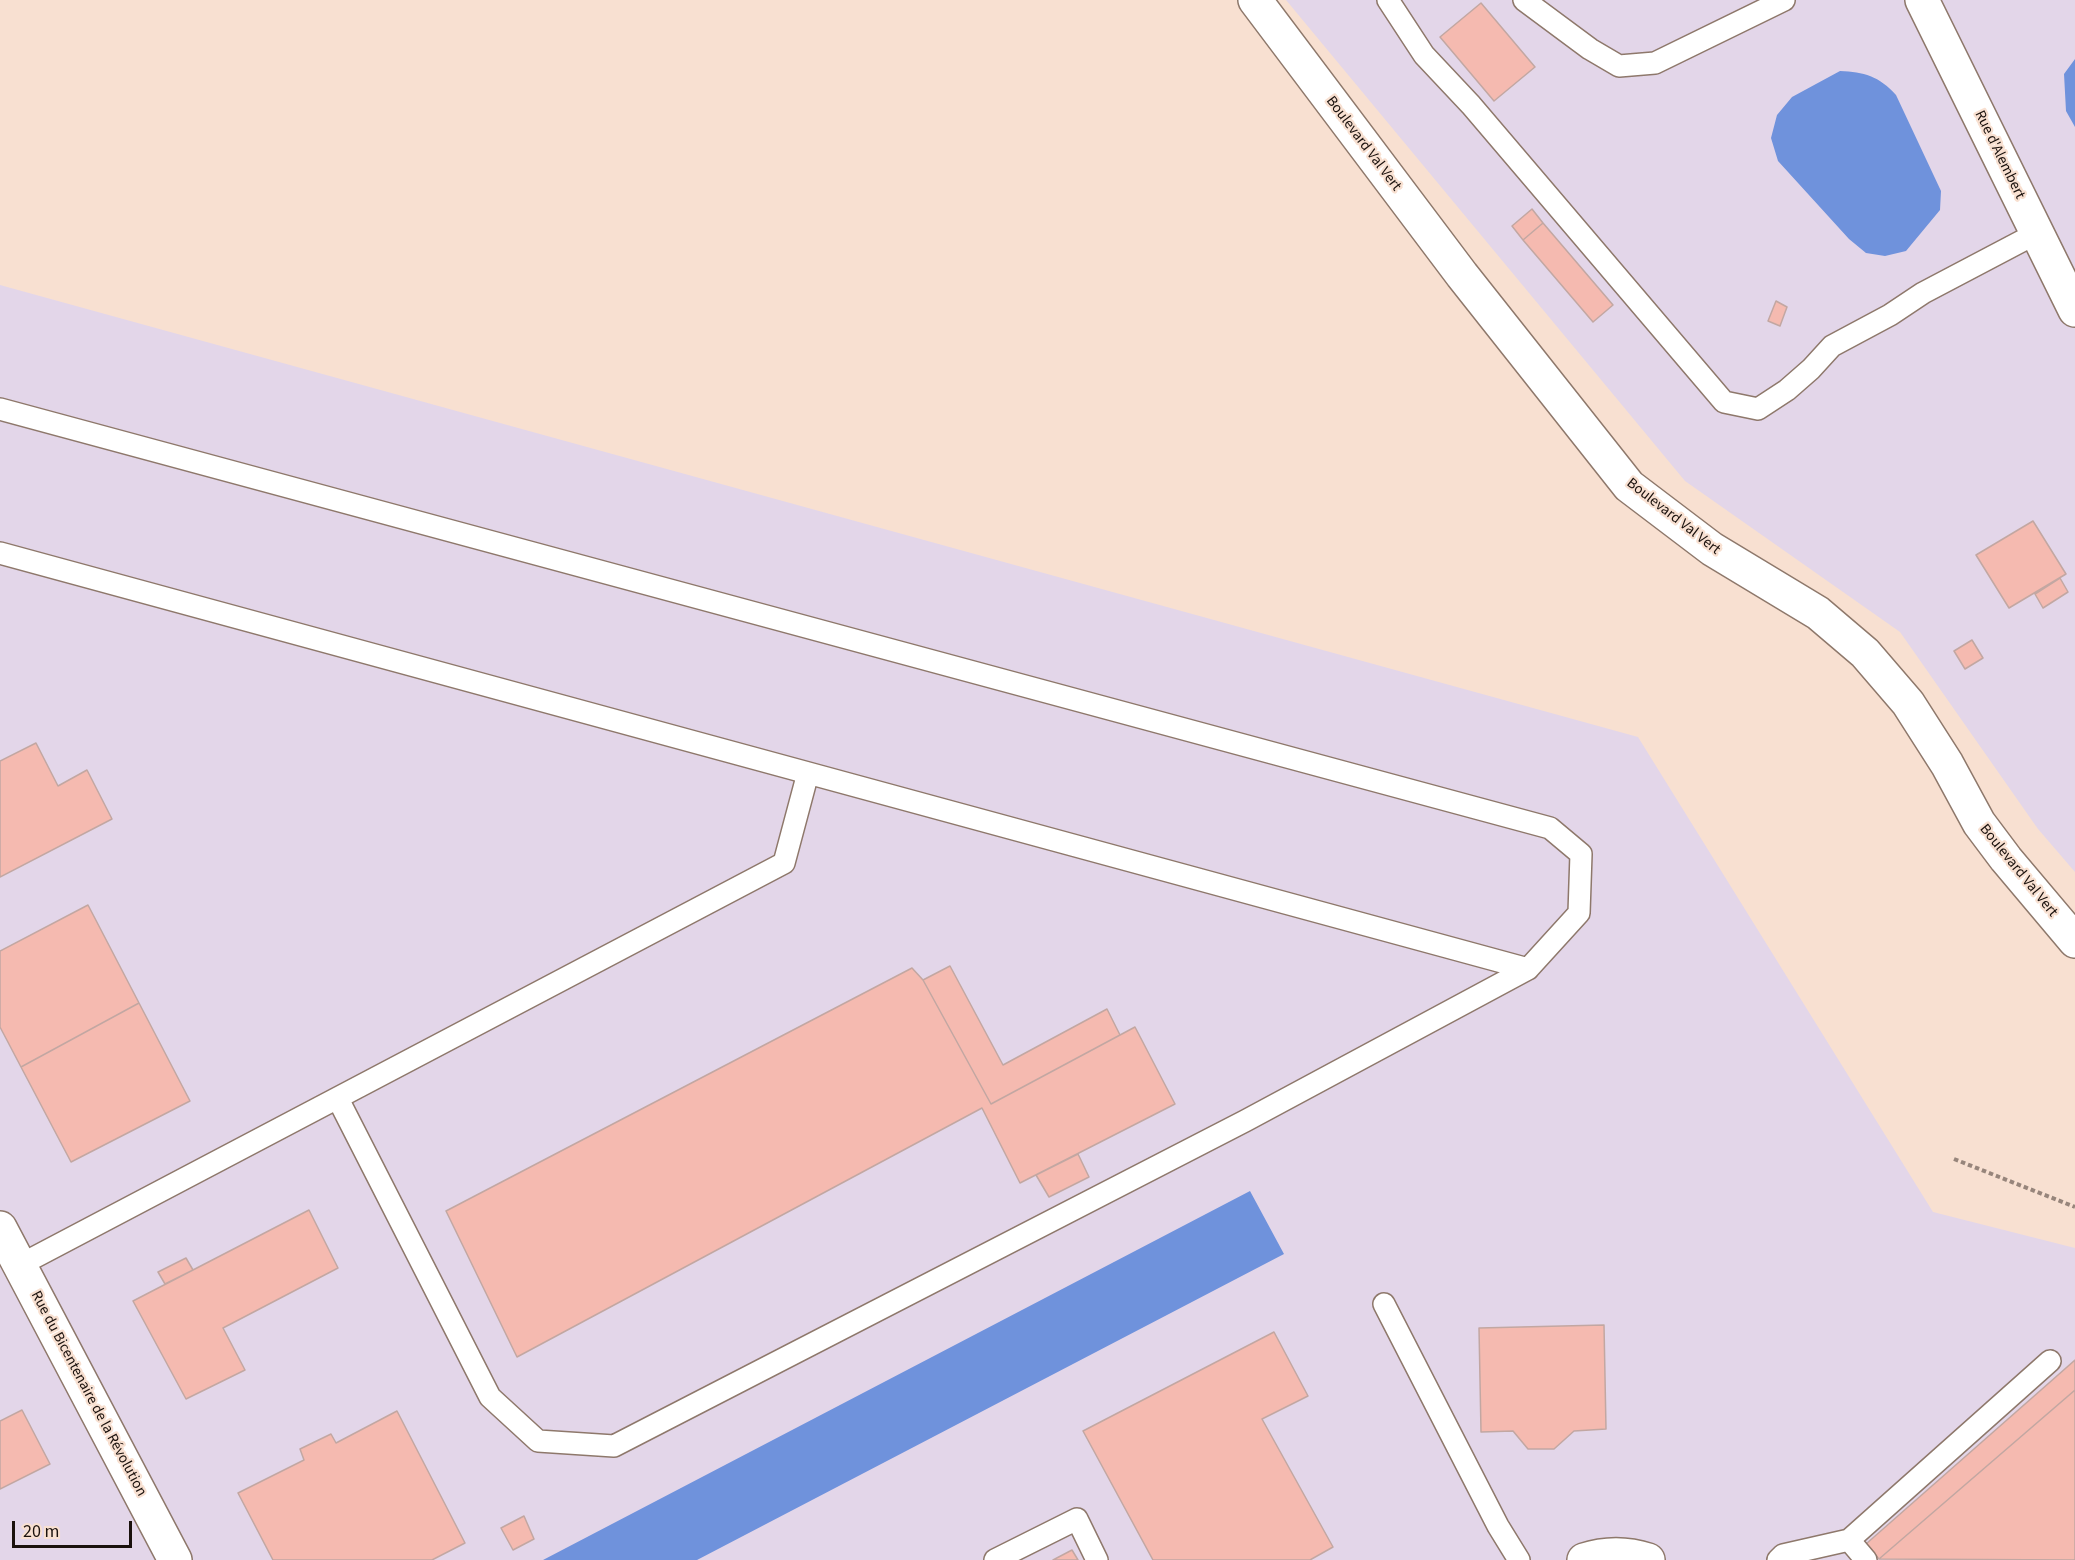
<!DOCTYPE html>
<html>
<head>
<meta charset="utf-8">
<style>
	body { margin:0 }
	#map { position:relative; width:2075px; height:1560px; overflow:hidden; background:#f8e0d1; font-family:"Source Sans 3",sans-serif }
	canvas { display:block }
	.scale { position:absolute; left:12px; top:1521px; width:120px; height:27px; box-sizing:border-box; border:3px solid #1a110d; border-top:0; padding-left:8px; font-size:18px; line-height:21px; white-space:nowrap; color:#1a110d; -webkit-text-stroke:4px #f8e0d1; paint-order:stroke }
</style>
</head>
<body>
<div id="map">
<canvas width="2075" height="1560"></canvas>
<div class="scale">20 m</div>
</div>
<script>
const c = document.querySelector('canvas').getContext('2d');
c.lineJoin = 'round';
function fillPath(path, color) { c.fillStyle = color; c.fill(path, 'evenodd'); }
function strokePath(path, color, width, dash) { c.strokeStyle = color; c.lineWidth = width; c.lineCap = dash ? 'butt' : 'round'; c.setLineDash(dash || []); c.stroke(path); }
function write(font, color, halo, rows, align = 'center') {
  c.font = font + ' "Source Sans 3",sans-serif'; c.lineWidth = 4.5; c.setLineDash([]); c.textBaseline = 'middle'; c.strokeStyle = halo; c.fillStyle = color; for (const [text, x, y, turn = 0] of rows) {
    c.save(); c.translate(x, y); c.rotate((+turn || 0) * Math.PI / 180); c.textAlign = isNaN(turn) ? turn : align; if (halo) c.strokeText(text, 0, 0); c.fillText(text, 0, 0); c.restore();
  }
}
fillPath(new Path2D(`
	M1286,0H2075V872L2038,829L1900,632L1685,481Z
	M0,285L1638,737L1933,1212L2075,1248V1560H0Z`), '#e3d6e9');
fillPath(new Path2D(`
	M2075,59V127L2066,111L2064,74Z
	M1840,71C1864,72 1879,76 1896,95L1941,191L1940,210L1906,251L1885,256L1866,253L1849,239L1778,161L1771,138L1777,115L1792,97Z
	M1250,1191L1284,1254L697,1560H543Z`), '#6f92dc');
const building = new Path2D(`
	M1481,3L1535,67L1494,101L1440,37Z
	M1532,209L1543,223L1523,240L1512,226Z
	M1543,223L1613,305L1593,322L1523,240Z
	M1776,301L1787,307L1780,326L1768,321Z
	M2033,521L2066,574L2009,608L1976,555Z
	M2060,578L2068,592L2043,608L2035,594Z
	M1972,640L1983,658L1965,669L1954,651Z
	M36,743L58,786L87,770L112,819L0,877V761Z
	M88,905L139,1003L21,1067L0,1027V951Z
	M950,966L1003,1065L1107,1009L1120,1035L991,1104L923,980Z
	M912,968L923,980L991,1104L1135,1027L1175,1104L1020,1183L982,1108L517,1357L446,1211Z
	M139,1003L190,1101L71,1162L21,1067Z
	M1078,1154L1089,1177L1049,1197L1036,1175Z
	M309,1210L338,1268L223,1328L245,1370L186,1399L133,1301Z
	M186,1258L193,1270L165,1284L158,1272Z
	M1604,1325L1606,1429L1574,1431L1554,1449H1528L1513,1431L1481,1432L1479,1328Z
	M1274,1332L1308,1396L1262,1419L1333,1547L1310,1560H1153L1083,1431Z
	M2075,1360V1390L1879,1559L1866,1544Z
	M2075,1390V1560L1879,1559Z
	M22,1410L50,1464L0,1489V1421Z
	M397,1411L465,1543L432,1560H273L238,1493L304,1460L300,1449L331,1434L336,1443Z
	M524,1516L534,1539L513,1550L501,1528Z
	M1072,1550L1078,1560H1053Z`);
fillPath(building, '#f5bab0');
strokePath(building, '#c2a7a2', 1.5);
const lane = new Path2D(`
	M1388,0L1424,55L1471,105L1724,402L1758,409L1787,390L1811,369L1832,346L1890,315L1923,293L2037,233
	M1524,0L1590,49L1619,66L1655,63L1784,0
	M0,409L1550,828L1581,854L1579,913L1528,969L1245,1121L614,1446L538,1441L490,1397L338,1099
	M0,553L1528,969
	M20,1265L784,863L808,773
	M1384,1304L1498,1526L1519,1560
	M1849,1540L1866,1560
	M995,1560L1077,1519L1097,1560
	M1778,1560L1783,1555L1849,1540L2050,1361`);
const street = new Path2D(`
	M1922,0L2075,310
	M0,1228L175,1560
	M1584,1560C1605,1553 1627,1553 1648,1560`);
const secondary = new Path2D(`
	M1255,0L1462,275L1629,486L1712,549L1818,613L1865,653L1908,703L1947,764L1979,823L2006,859L2075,941`);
strokePath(lane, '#8e786b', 24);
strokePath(street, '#8e786b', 36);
strokePath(secondary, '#8e786b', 36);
strokePath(new Path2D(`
	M1954,1159L2075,1207`), '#97857b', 4, [4.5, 3]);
strokePath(lane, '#fff', 21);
strokePath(street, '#fff', 33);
strokePath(secondary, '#fff', 33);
write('15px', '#1a110d', '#f8e0d1', [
	["Boulevard Val Vert",1363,144,53],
	["Rue d'Alembert",1999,155,64],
	["Boulevard Val Vert",1673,517,38],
	["Boulevard Val Vert",2018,871,51],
	["Rue du Bicentenaire de la Révolution",88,1394,62]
]);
</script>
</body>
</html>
